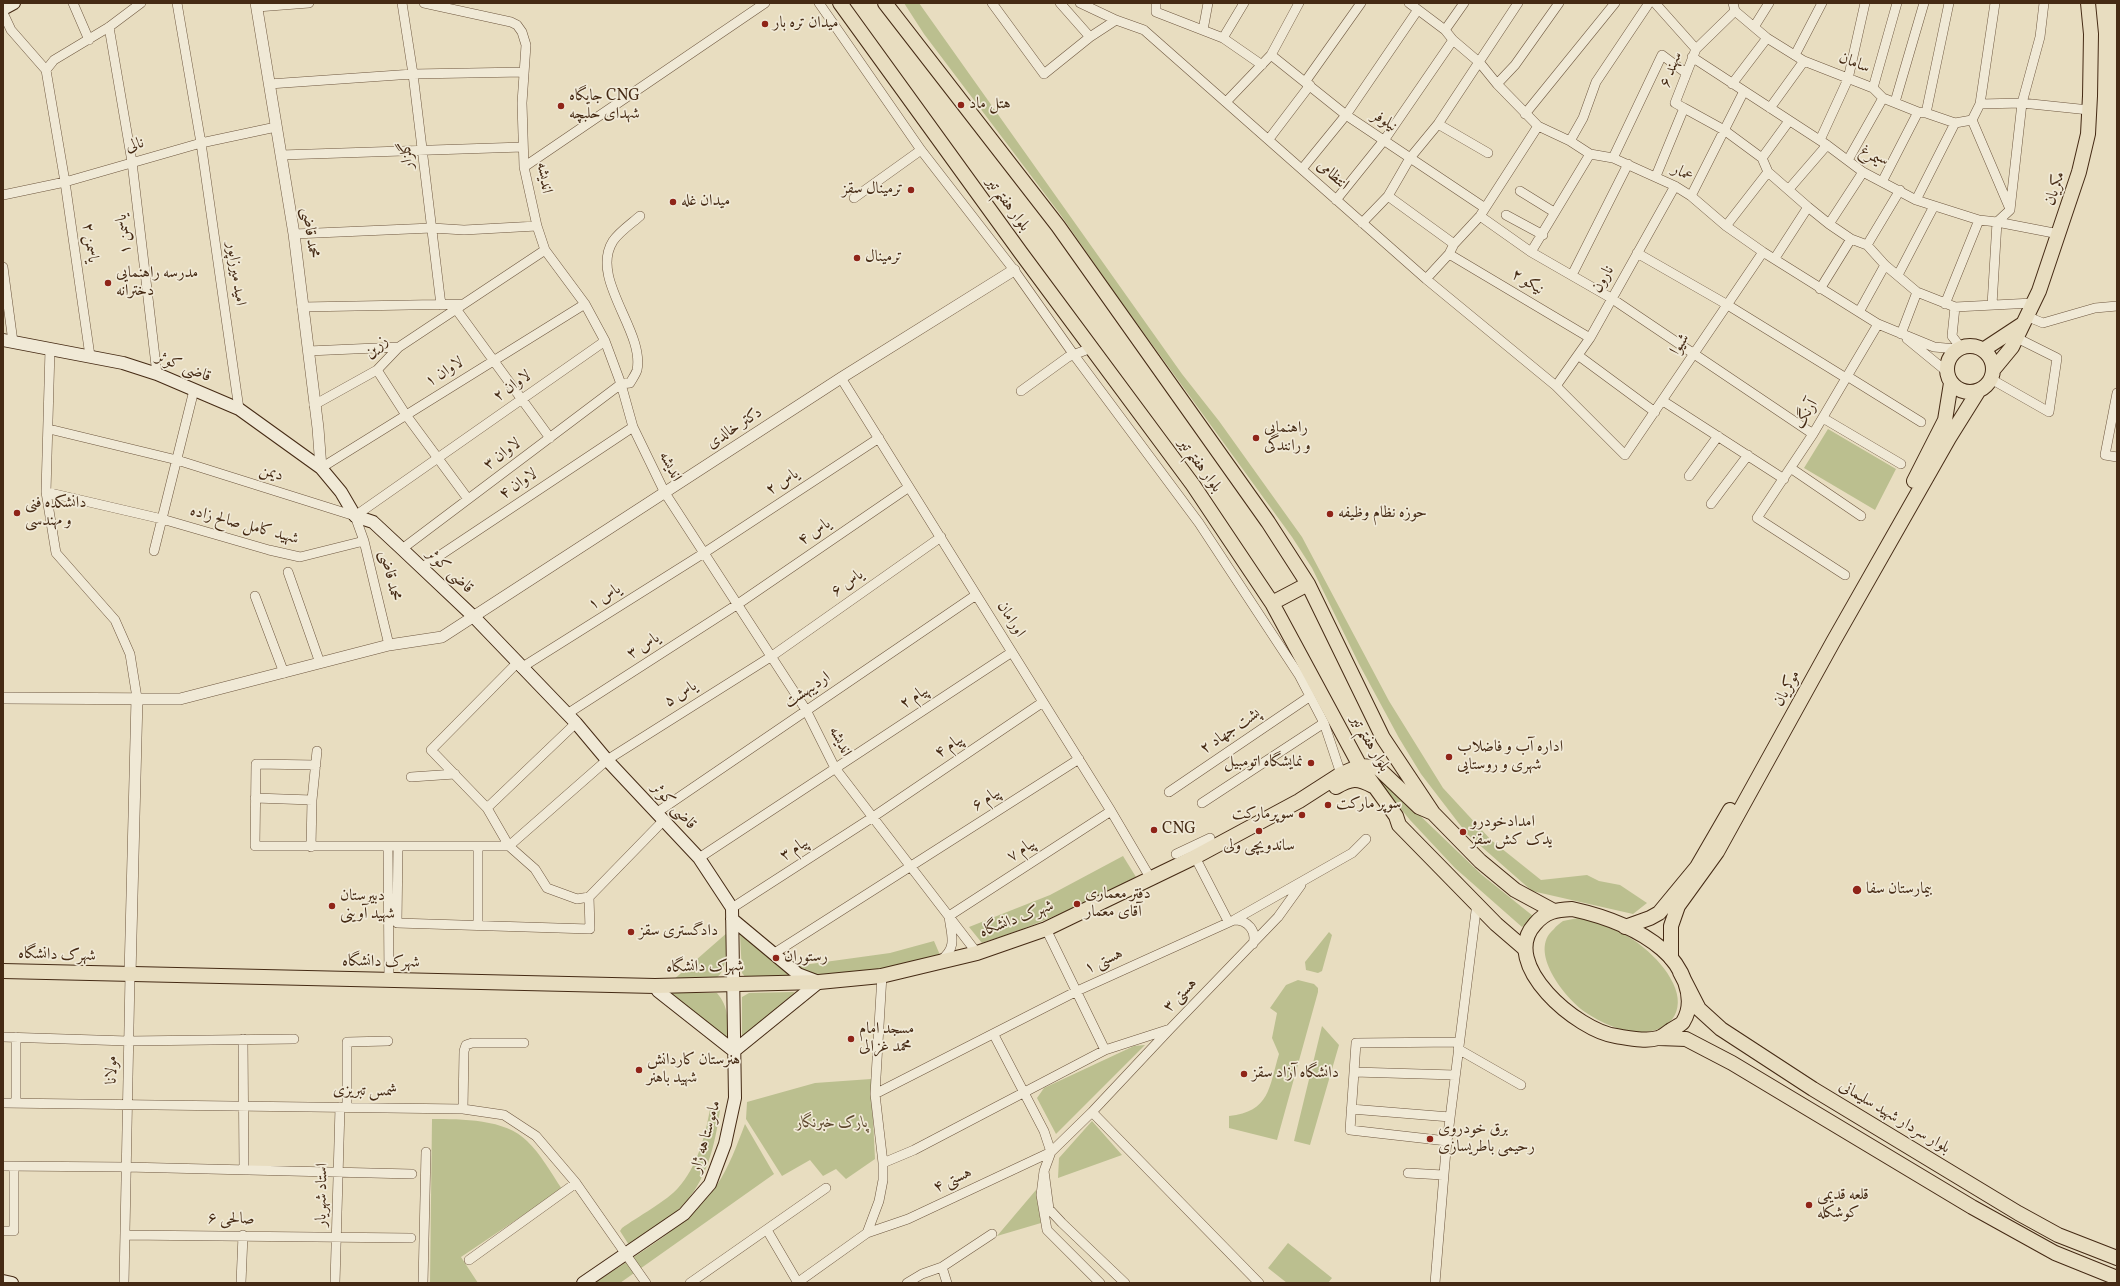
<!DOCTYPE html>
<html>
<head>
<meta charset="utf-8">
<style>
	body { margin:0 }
	#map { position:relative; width:2120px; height:1286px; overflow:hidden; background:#e8ddc0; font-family:Vollkorn,serif }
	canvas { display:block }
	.frame { position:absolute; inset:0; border:4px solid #452a14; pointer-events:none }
</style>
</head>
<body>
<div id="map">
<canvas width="2120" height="1286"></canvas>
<div class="frame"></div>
</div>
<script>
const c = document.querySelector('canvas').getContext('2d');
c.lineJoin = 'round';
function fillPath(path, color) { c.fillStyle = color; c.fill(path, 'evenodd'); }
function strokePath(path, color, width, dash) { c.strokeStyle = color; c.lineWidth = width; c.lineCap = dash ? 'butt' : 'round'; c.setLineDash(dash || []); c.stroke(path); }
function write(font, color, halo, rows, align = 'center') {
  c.font = font + ' Vollkorn,Amiri,serif'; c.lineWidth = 3.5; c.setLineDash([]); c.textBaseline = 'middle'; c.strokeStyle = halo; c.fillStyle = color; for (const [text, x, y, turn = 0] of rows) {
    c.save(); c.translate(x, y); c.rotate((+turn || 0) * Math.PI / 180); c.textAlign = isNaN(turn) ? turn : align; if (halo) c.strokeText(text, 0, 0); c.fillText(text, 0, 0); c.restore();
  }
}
fillPath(new Path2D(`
	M904,3H919L1182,374L1219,421L1302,537L1389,701L1443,788L1491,840L1541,880L1587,875L1599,881L1620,885L1647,903L1633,914L1532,891L1467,834L1421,774L1399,738L1359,664L1312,568L1292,537L1117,296L1060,214L924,34Z
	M1828,429L1896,469L1875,510L1804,468Z
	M1380,783H1386L1482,875L1533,916L1522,927L1455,868L1410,820Z
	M1123,856L1136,877C1086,903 1036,926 982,943L969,927L1050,895Z
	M1578,918C1601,923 1626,932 1644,948C1655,957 1667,970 1673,983C1687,1012 1669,1033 1639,1032C1619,1031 1602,1023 1585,1012C1565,998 1527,951 1554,929C1556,926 1560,923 1563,921C1568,920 1573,919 1578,918Z
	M728,932C724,986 724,980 672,981Z
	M1329,932L1332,935L1322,971L1318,973L1306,970L1305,962Z
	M740,934L791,977L746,978L742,973Z
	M934,941L940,955L882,969L815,978L796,966L890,953Z
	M1298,980L1314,984L1318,988V992L1277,1140L1229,1128V1116C1270,1112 1269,1087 1279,1054L1272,1038L1277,1013L1270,1008L1286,985Z
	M793,992L799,994L742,1040V997L749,993Z
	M668,993H717C729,1007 728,1021 727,1039Z
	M1322,1026L1339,1045L1310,1145L1294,1141Z
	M1145,1045L1056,1134L1037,1098L1044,1088L1134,1046Z
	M871,1079L875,1159L846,1179L836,1169L823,1176L810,1160L782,1176L746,1119L747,1102L815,1083Z
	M710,1109L720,1110C715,1145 707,1181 681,1207C667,1222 646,1233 629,1245L620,1231L622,1228C636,1218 668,1200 678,1188C697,1167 705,1137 710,1109Z
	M432,1119C461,1119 506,1119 527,1141C541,1154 551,1173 562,1189L461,1257L478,1283H430Z
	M1092,1121L1122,1155L1058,1178L1059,1158Z
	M745,1124L774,1174L620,1283H595C635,1255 688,1227 717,1185C729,1167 737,1145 745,1124Z
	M1036,1190L1041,1223L997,1236Z
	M1288,1243L1332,1278L1328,1283H1287L1268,1268Z`), '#bbbf8f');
const minor = new Path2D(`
	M73,3L89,40
	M177,3L201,143L239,409
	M402,3L413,74L441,305
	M424,3L511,22L517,25L522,32L526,45L522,103L524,167L537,226L545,250L585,304L605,341L621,384L633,427L665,493L806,710L835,768L977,953
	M819,3L921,150L1014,270L1074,355L1199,523L1299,675L1324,723L1341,774
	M992,3L1044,74L1090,37L1116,20
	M1060,3L1090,37
	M1080,3L1116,20L1144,30L1426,279L1556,386L1625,455L1763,252
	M1156,3V12L1223,38L1262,65
	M1409,3L1445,30L1453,40L1480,63L1497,84L1538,126L1570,141L1590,154L1613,158L1675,186L1691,196L1726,226L1763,252L1878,324L1934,347L1957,349
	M1655,3L1696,49
	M257,7L309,3
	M1735,11L1767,38L1804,61L1873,88L1883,98L1918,112L1926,113L1955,123L1972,120
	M3,13L11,30L46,70
	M109,27L132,162L157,374
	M1754,27L1769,3
	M1203,30L1208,3
	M1445,30L1464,3
	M1223,38L1244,3
	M1271,55L1346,115L1485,208
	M1795,55L1822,3
	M1692,57L1827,145L1863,172L1916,200L1979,220L1997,222L2059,234
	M46,70L65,182L90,356
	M46,70L54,60L109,27L141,3
	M1305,82L1361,3
	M269,84L413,74L524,72
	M1497,84L1515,65L1559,3
	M1732,84L1767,38
	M1873,88L1897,3
	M1226,102L1271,55L1299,3
	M1895,102L1924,3
	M1980,104L2022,103L2089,110
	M1684,108L1724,130L1762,158L1768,172L1808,207L1829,224L1851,239L1867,245L1885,265L1917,292L1955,307L2033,303
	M1770,108L1804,61
	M1926,113L1949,3
	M1525,114L1615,3
	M1972,120L1980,104L1995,3
	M1972,120L2010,209
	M1438,124L1488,153
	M1269,139L1310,85
	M1820,140L1848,79L1865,3
	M1570,141L1583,118L1596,82L1649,3
	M281,155L523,147
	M1613,158L1662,55L1686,73
	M1762,158L1789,121
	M1848,160L1883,98
	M524,167L765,3
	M1302,169L1346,115L1417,11
	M1656,176L1684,108L1675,103L1696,49L1735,11L1733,3
	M1882,182L1918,112
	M1789,189L1827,145
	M1520,191L1554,212
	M3,195L65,182L201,143L276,127
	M1388,196L1454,244
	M1691,196L1744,91
	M854,198L921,150
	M1336,200L1385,139L1453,40
	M1916,200L1955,123
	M1506,215L1543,235
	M1480,216L1531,252L1611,298L1813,434
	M1362,223L1388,196L1410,158L1438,124L1518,3
	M1829,224L1863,172
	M1726,226L1768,172
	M294,234L432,228L464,230L537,226
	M1867,245L1900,190
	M1531,252L1590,154
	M1637,253L1726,304L1846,378
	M1449,254L1590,338
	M1775,258L1808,207
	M3,267L13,342
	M1572,275L1628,164
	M1898,275L1934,206
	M1426,279L1449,254L1454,244L1480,216L1538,126
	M1820,289L1851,239
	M1945,304L1979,220
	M1992,305L1997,222L2010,210L2022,103L2040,37L2044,3
	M302,307L463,304
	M1955,307L1952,336L1961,348
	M456,309L550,438
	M1859,312L1885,265
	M2026,316L2043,323L2095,308L2117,306
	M1901,334L1917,292
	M1907,339L1946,371
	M50,349L46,492L56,553L115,620L130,654L137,698
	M308,351L399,347
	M1579,356L1655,412
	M377,370L406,415L468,499
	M1847,376L1921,422
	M841,378L1111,811L1151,879
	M1991,379L2049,412L2057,358L2017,338
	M1556,386L1590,338L1675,186
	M1021,391L1068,357L1091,348
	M2117,393L2105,455L2117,457
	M1663,401L1784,479
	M314,405L377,370L399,347L545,250
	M1823,418L1901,464
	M49,429L177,460L355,516
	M321,468L585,304
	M1792,469L1861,516
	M1689,476L1718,436
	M46,492L162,519L269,550L300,557L364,541
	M1711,504L1748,455
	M355,516L605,341
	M355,516L364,541L389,645
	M402,549L621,384L630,383C632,379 636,374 637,370C645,331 589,279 613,241C619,232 632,223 640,216
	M154,551L194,390
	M421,568L633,427
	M288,572L320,663
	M1845,575L1757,518L1813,434L1878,324
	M255,596L284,673
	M517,663L431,750L487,808L509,846L535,869L547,888L577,899L589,897L590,929L397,923L398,846H509L607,760L772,656L941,537
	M521,668L704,553L879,438
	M567,714L738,604L909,487
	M316,765L256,764L255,846H398
	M411,777L455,774
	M1169,792L1309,697
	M255,798L312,800
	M1202,803L1324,723
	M487,808L576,723
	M656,813L976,595
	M388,846L389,981
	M311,847L312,800L317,751
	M1176,854L1210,838
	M1195,857L1228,921
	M699,858L1012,652
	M589,897L663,821
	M732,908L873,817L1043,702
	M1234,920C1248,920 1257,931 1253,944
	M478,925V846
	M1046,929L1105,1050
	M773,954L1079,759
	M941,960C958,947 951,935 949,916L1111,811
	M994,1035L1044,1131L1051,1152L1044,1171
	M3,1037L128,1041L294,1039
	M243,1039L244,1170
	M1458,1049L1521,1085
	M1354,1072L1455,1075
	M875,1094L1077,991L1234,920L1352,853L1366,839
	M3,1103L463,1109L504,1115L536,1136L576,1183L646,1283
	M16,1103V1037
	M347,1107V1042L388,1041
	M463,1109L464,1051L466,1045L472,1043H524
	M1351,1109L1450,1117
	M1092,1112L1259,1283
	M1447,1141L1350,1130L1356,1043L1459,1042
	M883,1163L914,1150L1105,1050L1170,1029L1278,917L1301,885
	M3,1166L126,1167L412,1174
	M1408,1173L1443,1175
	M767,1230L798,1283
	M3,1231H14V1167
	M867,1233L908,1219L1051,1152L1092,1112L1170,1029
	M125,1235L411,1238
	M469,1260L576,1183
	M942,1267L947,1283
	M124,1283L130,975
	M241,1283L243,1235
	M335,1283L340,1107
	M423,1283L426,1152
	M690,1283L826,1188
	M797,1283L867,1233L879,1201L883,1180V1163L875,1094L882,975
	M907,1283L922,1274L942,1267L992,1234
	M1100,1283L1047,1230L1041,1195L1044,1171L1049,1209L1062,1223L1125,1283
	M1435,1283L1446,1150L1477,903`);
const tertiary = new Path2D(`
	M256,3L294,234L318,428L321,468
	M3,698L180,699L389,645L442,637L841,378L1014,270
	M130,975L137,698`);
const secondary = new Path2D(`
	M3,9L14,3
	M3,340L123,363L157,374L239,409L321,468L341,492L355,516L373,522L402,549L475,618L576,723L607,760L699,858L732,908L735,1098L725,1144L710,1184L684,1214L583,1283
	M655,986L658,991L734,1051L819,982L798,974L732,919
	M3,1281L12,1283`);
const primary = new Path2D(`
	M840,3L1021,253L1193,485L1272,603L1360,766L1396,816L1399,825L1496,924L1525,949
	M885,3L1058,226L1268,522L1308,584L1383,738L1433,813L1480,861L1515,890L1552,910
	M1947 369a23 23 0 1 1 46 0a23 23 0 1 1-46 0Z
	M1983,350L2021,325
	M1993,370L2012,347L2039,291L2079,172L2088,134L2090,96L2091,34L2088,3
	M1914,481L1945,420L1951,383
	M1272,603L1308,584
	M1336,787C1352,778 1357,778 1373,786
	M1625,927L1650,918L1659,913L1697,867L1730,810
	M1671,958V926L1678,906L1717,852L1833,642L1949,438L1979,390
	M3,971L655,986L819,982L881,976L977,953L1046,929L1195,857L1299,801L1341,774L1360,766L1377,767L1419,807L1433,813`);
const trunk = new Path2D(`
	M1572,909C1604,916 1637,928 1662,949C1681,965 1698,998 1683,1022C1681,1025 1674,1028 1671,1030C1667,1033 1662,1037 1658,1038C1646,1042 1629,1038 1616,1036C1578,1031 1498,964 1535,924C1546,911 1556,910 1572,909Z
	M1680,972L1699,1009L1721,1029L1813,1089L2018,1213L2058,1235L2117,1258
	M1659,1038L1686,1039L1732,1063L1972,1207L2055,1253L2117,1278`);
strokePath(minor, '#6e573f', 10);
strokePath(tertiary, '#6e573f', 12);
strokePath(secondary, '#452a14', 14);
strokePath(primary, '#452a14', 16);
strokePath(trunk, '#452a14', 16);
strokePath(minor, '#f0e9d6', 9);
strokePath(tertiary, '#f0e9d6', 11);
strokePath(secondary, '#f0e9d6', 12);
strokePath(primary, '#e8ddc0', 14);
strokePath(trunk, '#e8ddc0', 14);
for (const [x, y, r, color] of [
	[765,24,4,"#8f2418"],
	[961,105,4,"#8f2418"],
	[561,106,4,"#8f2418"],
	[911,190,4,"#8f2418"],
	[673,202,4,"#8f2418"],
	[857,258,4,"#8f2418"],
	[108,283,4,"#8f2418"],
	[1256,438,4,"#8f2418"],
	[17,513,4,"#8f2418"],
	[1330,514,4,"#8f2418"],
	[1449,757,4,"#8f2418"],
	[1311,763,4,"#8f2418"],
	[1328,805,4,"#8f2418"],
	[1302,815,4,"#8f2418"],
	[1154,830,4,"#8f2418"],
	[1259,831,4,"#8f2418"],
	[1463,832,4,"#8f2418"],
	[1857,890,5,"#8f2418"],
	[1077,904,4,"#8f2418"],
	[332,906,4,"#8f2418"],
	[631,932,4,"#8f2418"],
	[776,958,4,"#8f2418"],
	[851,1039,4,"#8f2418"],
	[639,1070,4,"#8f2418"],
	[1244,1074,4,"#8f2418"],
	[1430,1139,4,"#8f2418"],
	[1809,1205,4,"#8f2418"]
]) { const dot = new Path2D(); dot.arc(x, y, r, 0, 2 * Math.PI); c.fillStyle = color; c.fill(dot); strokePath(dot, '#f0e9d6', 1.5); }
write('16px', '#452a14', '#f0e9d6', [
	["میدان تره بار",773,24],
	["جایگاه CNG",569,97],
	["شهدای حلبچه",569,115],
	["هتل ماد",969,105],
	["ترمینال سقز",903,190,"right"],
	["میدان غله",681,202],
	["ترمینال",865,258],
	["مدرسه راهنمایی",116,274],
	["دخترانه",116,292],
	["راهنمایی",1264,429],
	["و رانندگی",1264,447],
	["دانشکده فنی",25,504],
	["و مهندسی",25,522],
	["حوزه نظام وظیفه",1338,514],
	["اداره آب و فاضلاب",1457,748],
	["شهری و روستایی",1457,766],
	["نمایشگاه اتومبیل",1303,763,"right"],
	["سوپر مارکت",1336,805],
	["سوپرمارکت",1294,815,"right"],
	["امدادخودرو",1471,823],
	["یدک کش سقز",1471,841],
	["CNG",1162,830],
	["ساندویچی ولی",1259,847,"center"],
	["بیمارستان سفا",1866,890],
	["دفتر معماری",1085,895],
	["آقای معمار",1085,913],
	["دبیرستان",340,897],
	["شهید آوینی",340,915],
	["دادگستری سقز",639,932],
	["رستوران",784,958],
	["مسجد امام",859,1030],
	["محمد غزالی",859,1048],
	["هنرستان کاردانش",647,1061],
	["شهید باهنر",647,1079],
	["دانشگاه آزاد سقز",1252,1074],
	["برق خودروی",1438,1130],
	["رحیمی باطریسازی",1438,1148],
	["قلعه قدیمی",1817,1196],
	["کوشکله",1817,1214]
], 'left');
write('16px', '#452a14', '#f0e9d6', [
	["سامان",1854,64,21],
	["سهند ۶",1672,70,-69],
	["نیلوفر",1384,122,33],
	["نالی",135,146,-16],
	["گلزار",408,155,-97],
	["سیمرغ",1873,158,33],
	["عمار",1682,174,29],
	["انتظامی",1332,176,41],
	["اندیشه",543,178,80],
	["مکریان",2056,189,-72],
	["بلوار هفتم تیر",1007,205,54],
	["محمد قاضی",309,233,82],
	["یاسمن ۱",125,234,-97],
	["یاسمن ۲",89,243,82],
	["امید میرزاپور",235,274,82],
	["نارون",1604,280,-60],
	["نیکو ۲",1527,283,31],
	["شیوا",1681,345,-57],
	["زرین",377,348,-42],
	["قاضی کوثر",183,368,22],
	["لاوان ۱",445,373,-32],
	["لاوان ۲",513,387,-35],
	["آرنگ",1807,415,-59],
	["دکتر خالدی",735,429,-33],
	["لاوان ۳",503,455,-37],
	["بلوار هفتم تیر",1199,466,54],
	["اندیشه",669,467,63],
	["دیمن",271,474,17],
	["یاس ۲",783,483,-33],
	["لاوان ۴",519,485,-34],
	["شهید کامل صالح زاده",244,526,15],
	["یاس ۴",815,533,-34],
	["قاضی کوثر",449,572,43],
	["محمد قاضی",389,576,77],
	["یاس ۶",848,584,-35],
	["یاس ۱",605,598,-32],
	["اورامان",1010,620,58],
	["یاس ۳",644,647,-33],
	["موکریان",1788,689,-61],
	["اردیبهشت",808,691,-34],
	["یاس ۵",681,695,-32],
	["پیام ۲",915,698,-33],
	["پشت جهاد ۲",1231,732,-34],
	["اندیشه",839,742,63],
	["بلوار هفتم تیر",1369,744,60],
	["پیام ۴",950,747,-34],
	["پیام ۶",987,800,-33],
	["قاضی کوثر",673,807,47],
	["پیام ۳",795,850,-33],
	["پیام ۷",1022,851,-33],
	["شهرک دانشگاه",1017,920,-21],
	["شهرک دانشگاه",57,956,2],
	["هستی ۱",1104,962,-25],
	["شهرک دانشگاه",381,963,1],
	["شهرک دانشگاه",705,968,-1],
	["هستی ۳",1181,996,-46],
	["مولانا",113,1070,-89],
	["شمس تبریزی",365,1092,1],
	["بلوار سردار شهید سلیمانی",1894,1118,31],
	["ماموستا هه ژار",707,1137,-74],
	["هستی ۴",953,1181,-25],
	["استاد شهریار",323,1195,-89],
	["صالحی ۶",231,1220,1]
]);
write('italic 16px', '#5d482d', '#f0e9d6', [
	["پارک خبرنگار",832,1124]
]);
</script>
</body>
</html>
